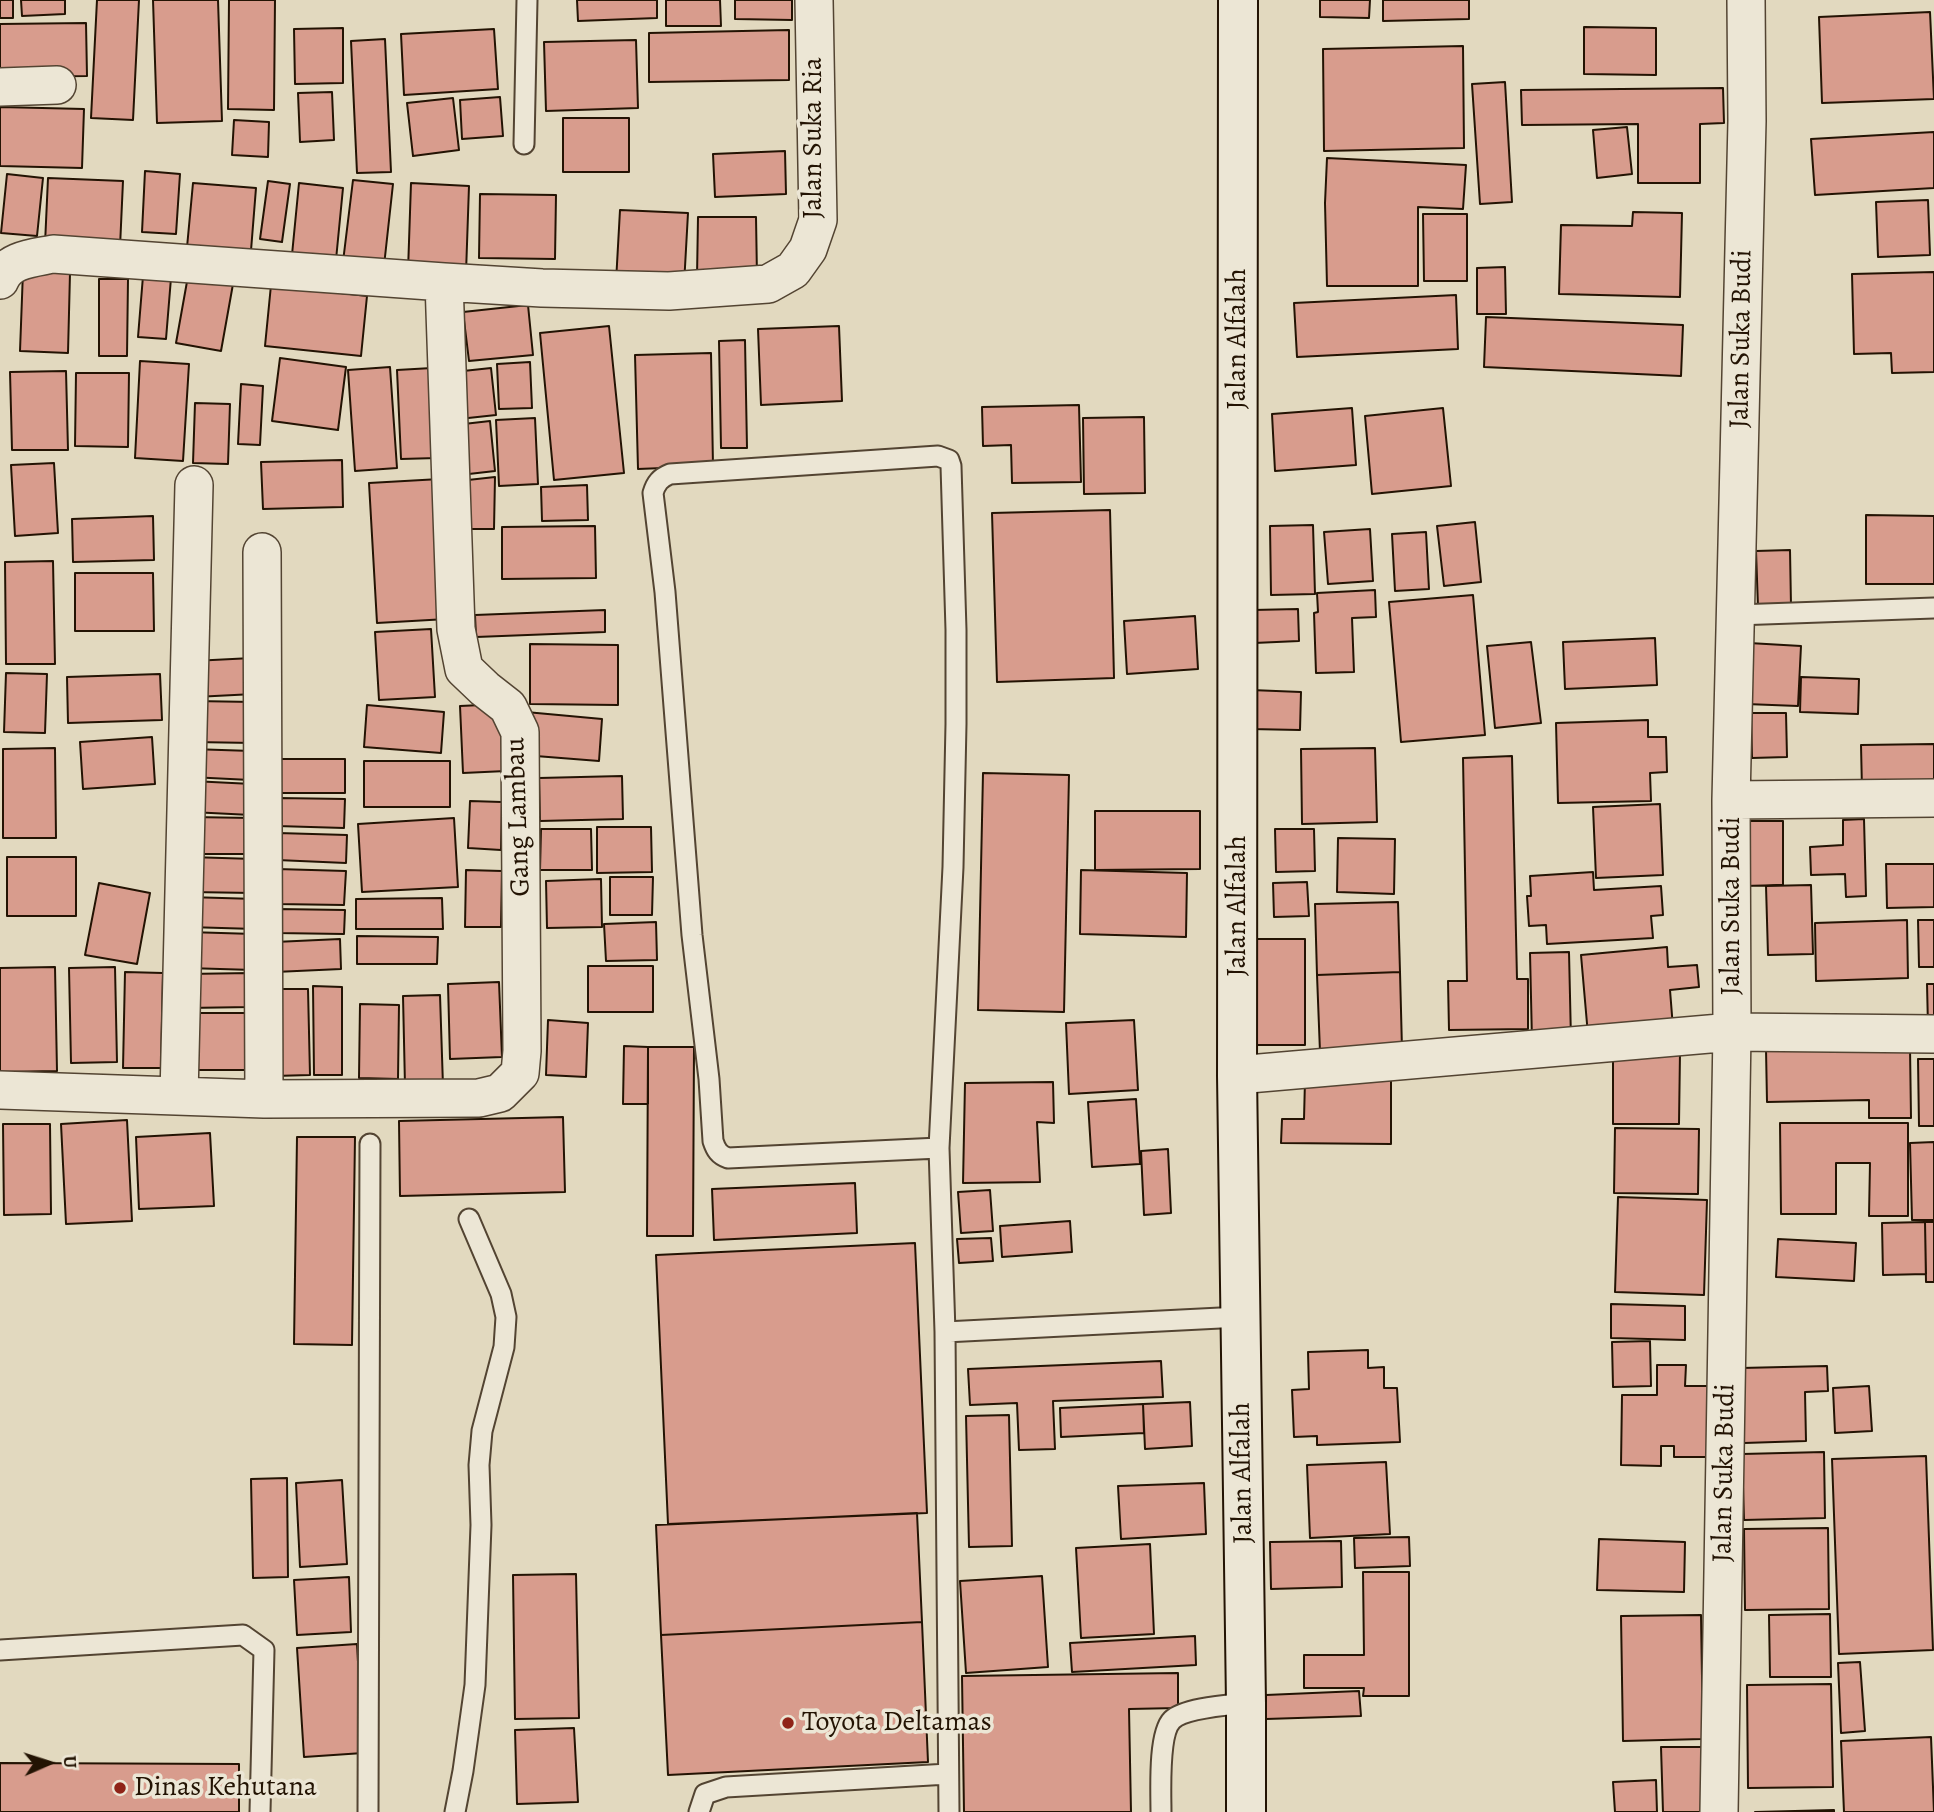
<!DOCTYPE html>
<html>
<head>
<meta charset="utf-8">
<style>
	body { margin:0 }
	#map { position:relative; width:1934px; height:1812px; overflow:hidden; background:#e2d9bf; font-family:Alegreya,serif }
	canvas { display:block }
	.north { position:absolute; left:14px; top:1728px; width:70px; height:70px; -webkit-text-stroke:5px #ece6d5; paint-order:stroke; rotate:87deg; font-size:19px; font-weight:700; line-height:28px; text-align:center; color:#231303 }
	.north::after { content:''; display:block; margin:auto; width:24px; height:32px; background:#231303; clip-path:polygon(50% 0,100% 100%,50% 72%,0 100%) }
</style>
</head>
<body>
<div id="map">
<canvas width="1934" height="1812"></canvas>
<div class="north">U</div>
</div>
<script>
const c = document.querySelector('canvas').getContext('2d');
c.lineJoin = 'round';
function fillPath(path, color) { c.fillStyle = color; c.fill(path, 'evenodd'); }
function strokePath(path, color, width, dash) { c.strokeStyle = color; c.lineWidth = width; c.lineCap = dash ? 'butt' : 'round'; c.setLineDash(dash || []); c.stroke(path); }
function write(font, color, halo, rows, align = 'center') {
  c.font = font + ' Alegreya,serif'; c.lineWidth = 7; c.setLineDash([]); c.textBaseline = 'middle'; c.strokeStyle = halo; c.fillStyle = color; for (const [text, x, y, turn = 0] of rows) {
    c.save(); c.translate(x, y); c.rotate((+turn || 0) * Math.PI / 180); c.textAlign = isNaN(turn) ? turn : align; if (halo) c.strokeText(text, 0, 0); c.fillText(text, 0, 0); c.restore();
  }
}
const building = new Path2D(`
	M0,0H13V18H0Z
	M21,0H65V14L22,16Z
	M97,0H139L133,120L91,118Z
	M153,0H218L222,121L157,123Z
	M229,0H275L274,110L228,109Z
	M577,0H657V18L578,21Z
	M666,0H720L721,26H666Z
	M735,0H792V20L735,19Z
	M1320,0H1370L1369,18L1320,17Z
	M1383,0H1469V19L1383,21Z
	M1930,12L1934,99L1822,103L1819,17Z
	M86,23L87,76L0,77V24Z
	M1584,27L1656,28V75L1584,74Z
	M343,28V83L295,84L294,29Z
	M494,29L498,89L404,95L401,34Z
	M789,30V80L649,82V33Z
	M385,39L391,172L357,173L351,41Z
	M636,40L638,108L546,111L544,42Z
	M1463,46L1464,148L1324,151L1323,49Z
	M1505,82L1512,202L1480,204L1472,84Z
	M1723,88L1724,123L1700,124V183H1638V124L1522,125L1521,90Z
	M332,92L334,140L300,142L298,93Z
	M500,97L503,136L462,139L460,100Z
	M453,98L459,150L413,156L407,103Z
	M0,107L84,109L82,168L0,166Z
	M563,118H629V172H563Z
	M234,120L269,122L268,157L232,155Z
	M1627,127L1632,174L1597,178L1593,130Z
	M1934,132V188L1815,195L1811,139Z
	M785,151L786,194L715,197L713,154Z
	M1327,158L1466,165L1463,209L1418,207V286H1327L1325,203Z
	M145,171L180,174L176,234L142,232Z
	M7,174L43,178L37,236L1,233Z
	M48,178L123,181L120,247L45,244Z
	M353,180L393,184L383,275L342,270Z
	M268,181L290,184L282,242L260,239Z
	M193,183L256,188L250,263L186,258Z
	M299,183L343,188L335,270L291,265Z
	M411,183L469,186L466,273L408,271Z
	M480,194L556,195L555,259L479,258Z
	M1928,200L1930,255L1878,257L1876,202Z
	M620,210L688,213L684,285L616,282Z
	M1633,212L1682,213L1680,297L1559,294L1561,225L1632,226Z
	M1423,214H1467V281H1424Z
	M698,217H756L757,277H697Z
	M1505,267L1506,314H1477V268Z
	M23,271L70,273L68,353L20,351Z
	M1934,272V372L1892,373L1891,353L1854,354L1852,274Z
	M143,276L171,278L166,339L138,337Z
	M188,276L233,284L221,351L176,343Z
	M99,279H128L127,356H99Z
	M271,285L367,296L361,356L265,346Z
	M1456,295L1458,349L1297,357L1294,303Z
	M528,305L533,355L469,361L463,312Z
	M1486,317L1683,325L1681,376L1484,367Z
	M609,326L624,473L554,480L540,333Z
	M839,326L842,401L761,405L758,329Z
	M745,340L747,448H721L719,341Z
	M711,353L713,466L638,469L635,355Z
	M280,358L346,367L338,430L272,421Z
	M140,361L189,364L183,461L135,458Z
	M530,362L532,408L499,409L497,364Z
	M390,367L397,468L355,471L348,370Z
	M432,368L437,458L401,459L397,370Z
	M491,368L496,415L459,419L454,372Z
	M66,371L68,450H12L10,372Z
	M76,373H129L128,447L75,446Z
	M241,384L263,386L260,445L238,444Z
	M195,403L230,404L228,464L193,463Z
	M1079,405L1081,482L1012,483L1011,445L983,446L982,407Z
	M1352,408L1356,465L1275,471L1272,414Z
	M1443,408L1451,486L1372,494L1365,416Z
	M1144,417L1145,493L1084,494L1083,418Z
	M535,418L538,484L499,486L496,420Z
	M490,421L495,471L460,475L455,425Z
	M342,460L343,507L263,509L261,462Z
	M54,463L58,533L15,536L11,465Z
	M495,477L494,529H459V481Z
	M440,479L447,619L377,623L369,483Z
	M587,485L588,520L542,521L541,487Z
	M1110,510L1114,678L997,682L992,513Z
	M1866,515L1934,516V584H1866Z
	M153,516L154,560L73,562L72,519Z
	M1475,522L1481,582L1444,586L1437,526Z
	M1313,525L1315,594L1271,595L1270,526Z
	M595,526L596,578L502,579V527Z
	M1370,529L1373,581L1328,584L1324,532Z
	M1426,532L1429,589L1395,591L1392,534Z
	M1790,550L1791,606L1758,607L1756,551Z
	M53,561L55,664H6L5,562Z
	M75,573H153L154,631H75Z
	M1375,590L1376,617L1352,618L1354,672L1316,673L1314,613L1318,612L1317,593Z
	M1473,595L1485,735L1401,742L1389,602Z
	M1298,609L1299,641L1254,643L1253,610Z
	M605,610V632L476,637L475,615Z
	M1195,616L1198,669L1127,674L1124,621Z
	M431,629L435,697L379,700L375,632Z
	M1655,638L1657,685L1565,689L1563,642Z
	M1531,642L1541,723L1495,728L1487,646Z
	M1749,643L1801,646L1798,706L1746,704Z
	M530,644L618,645V705L530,704Z
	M252,658L254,694L195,697L193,661Z
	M6,673L47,674L45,733L4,732Z
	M160,674L162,720L68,723L67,677Z
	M1801,677L1859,679L1858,714L1800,712Z
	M1251,690L1301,692L1300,730L1250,729Z
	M194,701L254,702V743L193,742Z
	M503,704L506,771L463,773L460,706Z
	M367,705L444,712L441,753L364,747Z
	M526,712L602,719L599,761L523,755Z
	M1751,713H1786L1787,757L1752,758Z
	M1648,720V737H1666L1667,772L1650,773L1651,801L1558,803L1556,723Z
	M152,737L155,784L83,789L80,742Z
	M1934,744V789L1862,790L1861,745Z
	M55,748L56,838H3V749Z
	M1375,748L1377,822L1302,824L1301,749Z
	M191,749L252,751L250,780L190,777Z
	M1512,756L1517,979H1528V1029L1449,1030L1448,981H1467L1463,758Z
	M275,759H345V793H275Z
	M364,761H450V807H364Z
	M983,773L1069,775L1064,1012L978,1010Z
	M622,776L623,819L540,821L539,778Z
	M192,781L252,784L251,815L191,812Z
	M278,798L345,799L344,828L277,826Z
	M470,801L502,802L501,850L468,848Z
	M1660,804L1663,875L1596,878L1593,807Z
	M1095,811H1200V869L1095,870Z
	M191,817L253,818V854H190Z
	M454,818L458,887L362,892L358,824Z
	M1864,819L1866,896L1846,897L1845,874L1811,875L1810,847L1843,845V820Z
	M1743,821H1783V885L1744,886Z
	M597,827H651L652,872L597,873Z
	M541,829H591L592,870H540Z
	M1275,829H1314L1315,871L1276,872Z
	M278,833L347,835L346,863L277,860Z
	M1338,838L1395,839L1394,894L1337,892Z
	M7,857H76V916H7Z
	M190,857L254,859L253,893L190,892Z
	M1886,864H1934V907L1887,908Z
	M277,869L346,871L344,905L276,904Z
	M466,870L502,871L501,927H465Z
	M1081,870L1187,873L1186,937L1080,934Z
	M1593,872L1594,890L1661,886L1663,915L1651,916L1653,938L1547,944L1546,925L1529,926L1527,896H1531L1530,876Z
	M610,877H653L652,915H610Z
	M601,879L602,927L547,928L546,881Z
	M1307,882L1309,916L1274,917L1273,883Z
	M99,883L150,893L137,964L85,955Z
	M1811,885L1813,954L1768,955L1766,886Z
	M188,897L256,899L255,929L188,927Z
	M442,898L443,929H356V899Z
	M1398,902L1400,972L1317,975L1315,904Z
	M277,909L345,910L344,934L276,933Z
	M1907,920L1908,978L1816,981L1815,923Z
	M1918,920H1934V967H1919Z
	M656,922L657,960L606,961L604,924Z
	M188,932L254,934L253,970L187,968Z
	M357,936L438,937L437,964H357Z
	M340,939L341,969L275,972V942Z
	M1251,939H1305V1045H1251Z
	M1667,947L1668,967L1697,965L1699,987L1670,990L1673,1028L1588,1035L1581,955Z
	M1569,952L1571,1040L1532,1041L1530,953Z
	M588,966H653V1012H588Z
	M55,967L57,1071L0,1072V968Z
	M115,967L117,1062L71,1063L69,968Z
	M125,972L163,973L161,1068H123Z
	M1400,972L1402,1049L1320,1052L1317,975Z
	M251,973V1007L187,1008L186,974Z
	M499,982L502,1057L450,1059L448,984Z
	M1927,984H1934V1027H1928Z
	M313,986L342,987V1075H314Z
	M272,989H308L310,1075L274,1076Z
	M440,995L443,1086H405L403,996Z
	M360,1004L399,1005L398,1079L359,1078Z
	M188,1013H248V1070H188Z
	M548,1020L588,1023L586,1077L546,1075Z
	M1134,1020L1138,1090L1069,1094L1066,1023Z
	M624,1046L648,1047V1104H623Z
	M648,1047H694L693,1236H647Z
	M1910,1047L1911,1118H1869V1100L1767,1102L1766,1049Z
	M1613,1051L1680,1052L1679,1124H1613Z
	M1918,1059H1934V1126H1919Z
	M1305,1080H1391V1144L1281,1143L1282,1119H1304Z
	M1053,1082L1054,1123L1037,1122L1040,1182L963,1183L965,1083Z
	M1136,1099L1140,1164L1092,1167L1088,1102Z
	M563,1117L565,1192L400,1196L399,1121Z
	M127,1120L132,1221L66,1224L61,1124Z
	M1780,1123H1908V1216H1869L1870,1163H1836V1214H1781Z
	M3,1124H50L51,1214L4,1215Z
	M1615,1128L1699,1129L1698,1194L1614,1193Z
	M210,1133L214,1206L139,1209L136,1137Z
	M297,1137H355L352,1345L294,1344Z
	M1934,1142V1220H1912L1910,1143Z
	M1168,1149L1171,1213L1144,1215L1141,1151Z
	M855,1183L857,1233L714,1240L712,1189Z
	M990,1190L993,1231L961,1233L958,1192Z
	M1618,1197L1707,1200L1704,1295L1615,1292Z
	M1070,1221L1072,1252L1002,1257L1000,1226Z
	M1925,1222L1926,1274L1883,1275L1882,1223Z
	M1925,1222H1934V1282H1926Z
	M991,1238L993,1261L959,1263L957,1239Z
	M1778,1239L1856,1243L1854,1281L1776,1277Z
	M915,1243L927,1513L668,1524L656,1255Z
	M1611,1304L1685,1306V1340L1611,1338Z
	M1650,1341L1651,1386L1613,1387L1612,1342Z
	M1368,1350V1368L1384,1367V1388H1397L1400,1442L1317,1445V1436L1294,1437L1292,1390L1309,1389L1308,1352Z
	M1161,1361L1163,1397L1053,1401L1055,1449L1019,1450L1017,1403L970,1405L968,1369Z
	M1657,1365H1686L1685,1386H1711V1457H1674V1446H1661V1466L1621,1465L1622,1395H1657Z
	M1827,1366L1828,1391L1805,1392L1806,1441L1744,1443L1741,1368Z
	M1869,1386L1872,1431L1835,1433L1833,1388Z
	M1190,1402L1192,1446L1145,1449L1143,1404Z
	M1143,1404L1144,1433L1061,1437L1060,1408Z
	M1009,1415L1012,1546L969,1547L966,1416Z
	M1824,1452L1825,1518L1744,1520L1742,1454Z
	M1926,1456L1933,1650L1839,1654L1832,1459Z
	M1386,1462L1390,1534L1310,1538L1307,1465Z
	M287,1478L288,1577L253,1578L251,1479Z
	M342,1480L347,1564L300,1567L296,1483Z
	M1204,1483L1206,1534L1121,1539L1118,1486Z
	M917,1513L922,1622L661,1635L656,1525Z
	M1828,1528L1829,1609L1745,1610L1744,1529Z
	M1409,1537L1410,1566L1355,1568L1354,1538Z
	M1599,1539L1685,1542L1684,1592L1597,1590Z
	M1341,1541L1342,1587L1271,1589L1270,1542Z
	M1150,1544L1154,1634L1081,1638L1076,1548Z
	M1363,1572H1409V1696H1363L1364,1688H1304V1655H1364Z
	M576,1574L579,1718L515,1719L513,1575Z
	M1042,1576L1048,1667L966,1673L960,1581Z
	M349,1577L351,1632L297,1635L294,1580Z
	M1830,1614L1831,1677H1770L1769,1615Z
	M1701,1615L1703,1739L1623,1741L1621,1616Z
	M922,1622L928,1762L668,1775L661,1635Z
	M1195,1636L1196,1665L1072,1672L1070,1643Z
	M357,1644L363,1753L304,1757L297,1648Z
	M1860,1662L1865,1731L1841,1733L1838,1663Z
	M1178,1673V1708L1129,1709L1131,1812H964L962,1676Z
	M1831,1684L1833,1787L1748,1788L1747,1685Z
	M1359,1691L1361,1716L1266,1719V1695Z
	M574,1728L578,1802L517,1804L515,1730Z
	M1931,1737L1934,1812H1844L1841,1741Z
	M1661,1747H1704L1706,1812H1663Z
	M0,1763L239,1764V1812H0Z
	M1656,1780L1657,1812H1615L1613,1782Z
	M1834,1810V1812H1755Z`);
fillPath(building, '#d89c8d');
strokePath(building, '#231303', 2);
const lane = new Path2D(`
	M524,144L527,0
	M1736,615L1934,608
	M939,1148L728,1158C719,1155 716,1150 713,1141L709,1079L692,935L665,592L653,493C656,483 660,478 670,474L938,456L949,460L951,466L956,630V724L953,867L939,1148L945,1332L949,1812
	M945,1332L1240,1317
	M0,1650L243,1635L264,1650L260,1812
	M368,1812L370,1144
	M455,1812L463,1771L475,1685L481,1525L479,1465L482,1431L504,1347L506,1317L501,1294L469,1219
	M699,1812L705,1794L726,1787L948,1774
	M1161,1812C1161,1792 1158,1734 1172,1720C1184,1708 1229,1705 1246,1703`);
const street = new Path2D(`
	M0,87L57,85
	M0,280C8,259 34,258 53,254L444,282L542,288L669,291L768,284L793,270L808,249L818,220L814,0
	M262,552L264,1099
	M1731,800L1934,798
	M1237,1075L1732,1032L1934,1034
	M0,1090L264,1099L479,1098L500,1093L520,1073L522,1051L520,732L508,707L485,689L464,669L456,629L444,282
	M179,1095L194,485
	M1719,1812L1732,1032L1731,800L1747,121L1746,0`);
const secondary = new Path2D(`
	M1238,0L1237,1075L1246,1703V1812`);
strokePath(lane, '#534432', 23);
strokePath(street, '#534432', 40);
strokePath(secondary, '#231303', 42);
strokePath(lane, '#ece6d5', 19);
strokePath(street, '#ece6d5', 37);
strokePath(secondary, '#ece6d5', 38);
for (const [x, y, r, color] of [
	[788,1723,7,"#8f2418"],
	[120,1788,7,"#8f2418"]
]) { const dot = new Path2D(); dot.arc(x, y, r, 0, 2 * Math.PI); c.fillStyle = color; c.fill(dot); strokePath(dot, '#ece6d5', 2.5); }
write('28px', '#231303', '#ece6d5', [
	["Jalan Suka Ria",814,138,-90],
	["Jalan Alfalah",1238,339,-90],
	["Jalan Suka Budi",1742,339,-89],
	["Gang Lambau",519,817,-92],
	["Jalan Alfalah",1238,906,-90],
	["Jalan Suka Budi",1732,906,-90],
	["Jalan Alfalah",1243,1473,-91],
	["Jalan Suka Budi",1725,1473,-89]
]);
write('28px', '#231303', '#ece6d5', [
	["Toyota Deltamas",802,1723],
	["Dinas Kehutana",134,1788]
], 'left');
</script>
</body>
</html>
